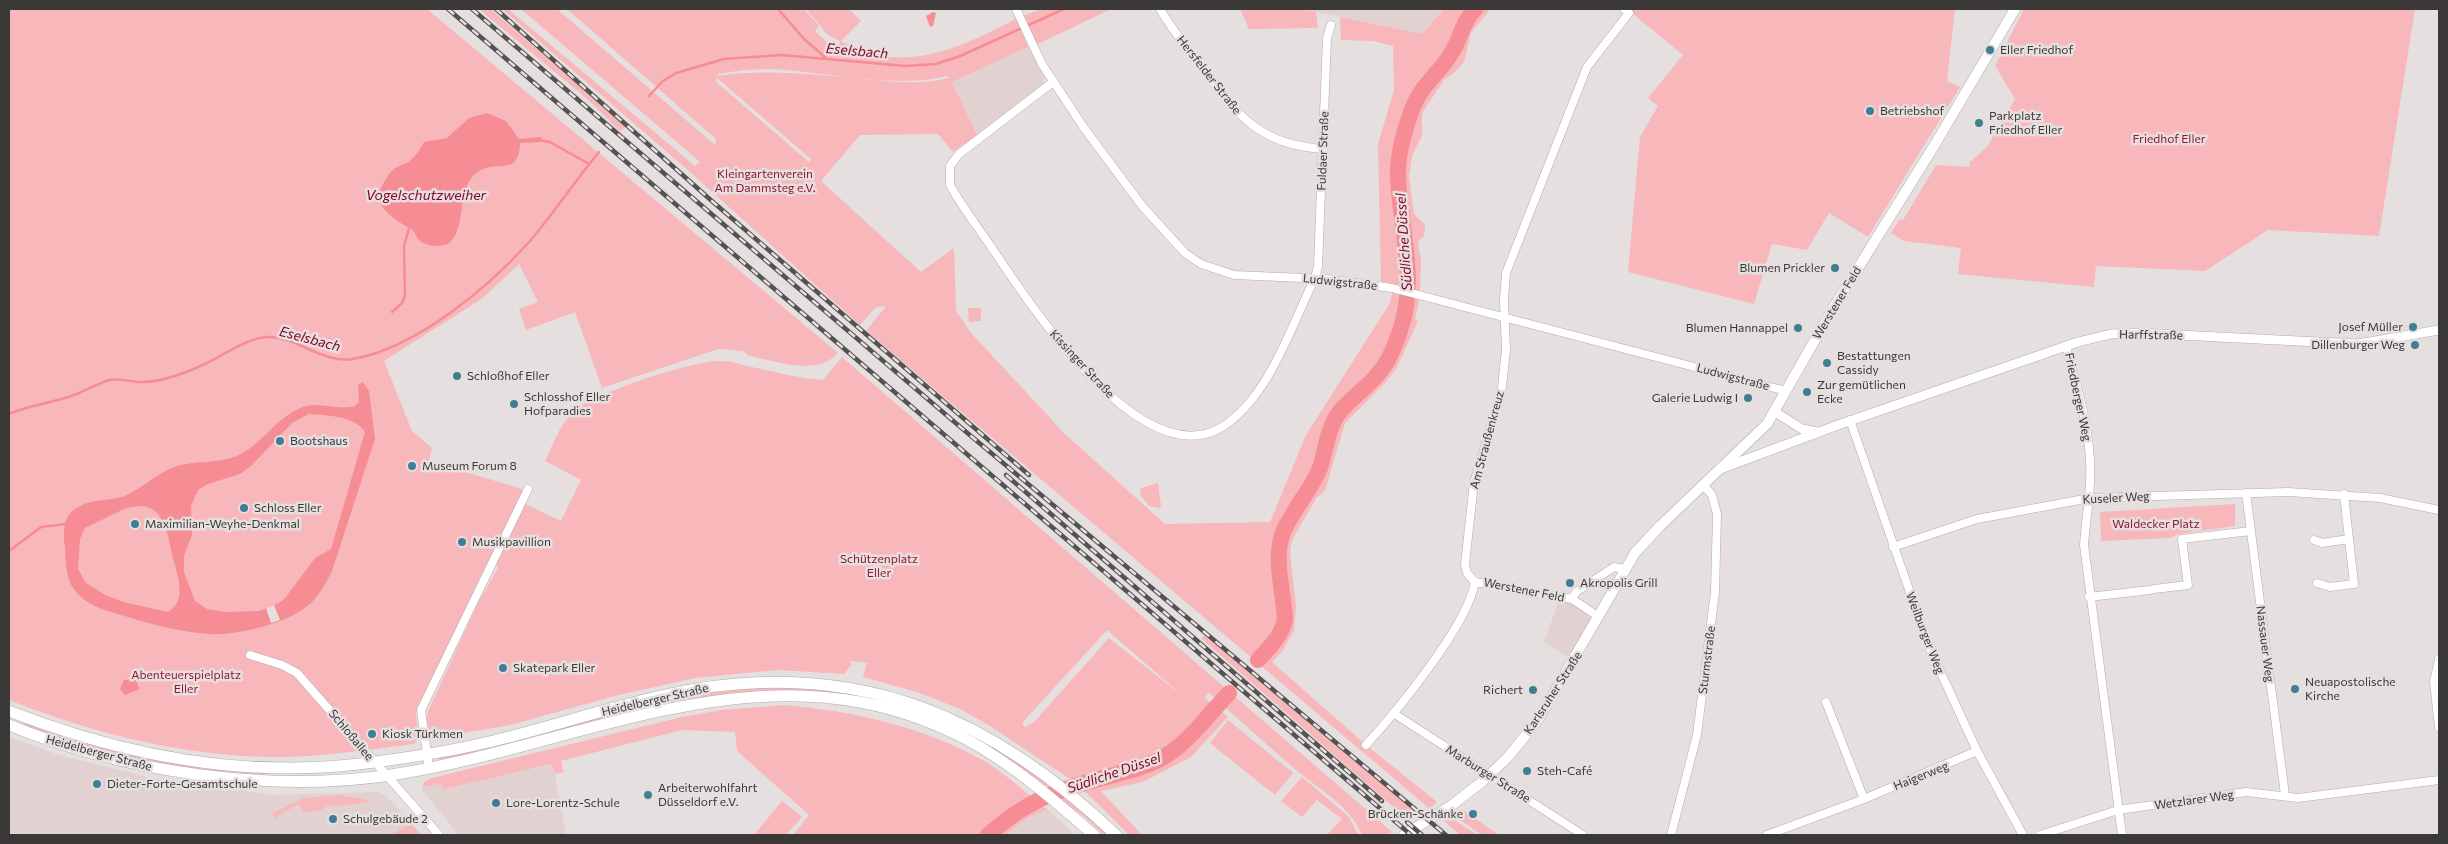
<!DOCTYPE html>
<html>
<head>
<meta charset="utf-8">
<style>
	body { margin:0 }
	#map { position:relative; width:2448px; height:844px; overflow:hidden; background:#e6dfdf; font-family:Commissioner,sans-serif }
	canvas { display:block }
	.frame { position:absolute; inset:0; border:10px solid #3b3838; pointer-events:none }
</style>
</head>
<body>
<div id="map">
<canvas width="2448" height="844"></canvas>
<div class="frame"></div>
</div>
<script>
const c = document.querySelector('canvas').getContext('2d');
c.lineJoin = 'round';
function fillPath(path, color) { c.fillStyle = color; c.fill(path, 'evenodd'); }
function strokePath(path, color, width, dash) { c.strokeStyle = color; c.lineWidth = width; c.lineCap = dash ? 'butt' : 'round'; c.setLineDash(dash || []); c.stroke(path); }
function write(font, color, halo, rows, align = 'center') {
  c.font = font + ' Commissioner,sans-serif'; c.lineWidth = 5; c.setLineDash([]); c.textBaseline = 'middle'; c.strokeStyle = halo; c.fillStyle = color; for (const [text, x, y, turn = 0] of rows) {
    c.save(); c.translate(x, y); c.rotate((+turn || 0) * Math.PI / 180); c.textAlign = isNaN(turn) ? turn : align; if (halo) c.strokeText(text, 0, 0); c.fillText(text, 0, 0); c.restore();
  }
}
fillPath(new Path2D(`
	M1303,9H1444L1422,34Z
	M1028,47L1044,76L1043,85L977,135L952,82Z
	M1563,599L1584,608L1590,620L1588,630L1571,659L1544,642L1558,603Z
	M9,737L59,755L147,777L273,795L379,792L386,796L411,823L396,835H9Z
	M553,764L566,835H459L422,790V787L440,784L444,789Z
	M1047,809L1075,835H1005L1026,819Z`), '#e1d1d1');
fillPath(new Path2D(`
	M9,9H427L838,353C817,377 776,361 749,356L743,351L718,349L602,388L575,312L526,330L519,309L538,302L519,264L483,298L384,361L412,431L432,448L429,461L522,489L523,494L416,714L418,739L414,744C372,749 329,756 286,757C191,758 97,735 9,700Z
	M479,9H491L626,127L620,131L586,98Z
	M502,9H508L695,166L700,162L521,9H557L715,145L716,139L567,9H804L819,26L815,31L828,43L839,45L840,41L828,35L806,9H849L861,21L841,41C850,45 862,53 872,55C928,65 968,43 1016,19L1028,47L952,82L977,135L953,152L938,134L860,135L821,181L921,272L954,248L956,311L972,334L1064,433L1165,524L1270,522L1306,435L1390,303L1392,293L1419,300L1415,320L1418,321L1397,367L1386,382L1345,423L1325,491L1317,497L1292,540L1290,553L1296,606L1294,630L1283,650L1272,662L1366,745L1437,802L1430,809L866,331L886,306L876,307L860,325L690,172ZM773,69C824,72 898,89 947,76L949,78C918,86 886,81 854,78C808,74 763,69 717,76L718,74L744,70ZM717,78L811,159L809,162L716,82Z
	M1041,9H1111L1036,45L1022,16Z
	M1240,9H1303L1316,12L1318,28L1249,29Z
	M1444,9H1490L1471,33L1464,62L1455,72L1444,80L1422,113V135L1412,157L1409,176L1414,214L1425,225L1424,236L1418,241L1421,262L1420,291L1381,281L1378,144L1394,90L1393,46L1373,41L1341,40L1340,17L1422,34Z
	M1627,9H1955L1947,81L1960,87L1868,237L1829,213L1807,250L1772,244L1754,304L1628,272L1640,137L1658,106L1648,98L1683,55Z
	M2024,9H2415L2379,236L2268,230L2205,271L2096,266L2094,287L1958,274L1961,248L1904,241L1891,233L1900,219L1903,220L1936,165L1969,167L1970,162L1987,147L2015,99L1995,66Z
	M968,308H981V321L969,322Z
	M842,357L1392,832L1385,835H1362C1350,805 1318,789 1295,769C1266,744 1237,718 1208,692L1205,698L1228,717L1191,757L1143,782L1101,791L1142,835H1129L1091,797L1067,777L987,724L960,709L917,692L863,677L867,663L849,661L852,664L844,674L777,670L695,678L614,696L511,725L440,737L431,735L426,719L429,709L479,601L498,568L496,559L525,504L561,521L581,480L545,461C553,444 560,424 574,411C594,393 694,360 721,361C730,361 739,364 747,366C772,371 797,378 823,380ZM1107,630L1184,697L1109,638L1035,721L1025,727L1022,723Z
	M1158,483L1161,506L1159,508L1149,506L1140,494L1141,488Z
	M2235,504V526L2178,534L2171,538L2101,541L2100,512Z
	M1204,635L1418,814L1408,820L1201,638Z
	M790,686L860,694L929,714L1000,749L1050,785L1044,786L1025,771C993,755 961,740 929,725C913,718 897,709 881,703C864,696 843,694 825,692C692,679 567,737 438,760L439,758C554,728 671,689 790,686Z
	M783,705C853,711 922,726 984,761C1007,774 1026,794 1047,809L1026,819L1005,835H793L809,815L737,751L735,732L682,730L561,761L564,772L555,774L552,764L444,789L440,784L422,787L425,781L432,778L682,717L722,710Z
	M1228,720L1293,773L1275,795L1210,743Z
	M26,723L266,772L267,773L264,775C203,771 141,764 82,746C62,740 43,732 23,725Z
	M1302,777L1349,817L1358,835H1327L1342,819L1317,800L1302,817L1281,801Z
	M340,795L372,801L340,806L329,805L321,810L303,813L299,804L277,816V819L271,814L304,798Z
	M1063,798H1067L1109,835H1104L1086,818L1062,801Z
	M782,801L802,817L786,835H754Z
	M1463,810L1499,835H1482L1456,817Z
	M1447,818L1453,819L1477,835H1460L1443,820Z
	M411,823L421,835H391Z`), '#f8b7ba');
fillPath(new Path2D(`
	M933,12L936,13L933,26L930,27L926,16Z
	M487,113L506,121L519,139L542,137L541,142L520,143C519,180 494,156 474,175C457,192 466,230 449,243C442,248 426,246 420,241C416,237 415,231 411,229C398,222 383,213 378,198L380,189L389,174L395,168L409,162L419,151L424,142L447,138L469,118Z
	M363,382L369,391L375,439L332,571C325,585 318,598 306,607C285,624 235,636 209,634C182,632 153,625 128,617C111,612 89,607 77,593C65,580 66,563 65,547C63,533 63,517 75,509C89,499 106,501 122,497C136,493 156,474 174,467C194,460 217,464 237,456C262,445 277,416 303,407C320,401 339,411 355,406L359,402L358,385ZM309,414C325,415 356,416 365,432L331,549L315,558L285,598L279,603L259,611L225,612L207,609L195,601L184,572V556L192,535L191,506L198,490L208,484L240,474L251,466L292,423ZM141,506C165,507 168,536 172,554C176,572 189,600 168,612L124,602L107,596L86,583L78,569L80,539L85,528L126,508Z
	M135,679L140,689L125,695L120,689L124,680Z`), '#f68c94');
fillPath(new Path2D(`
	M274,605L280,620L271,623L266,608Z`), '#e6dfdf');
strokePath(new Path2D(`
	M778,9L804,39L826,58
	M649,96L663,81L676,73L724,59L781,55L906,66L935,64L958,57L1064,9
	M539,140L550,142L589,164
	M392,312L402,303L405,296L404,246L410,225
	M9,414C29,405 53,403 74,395C85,391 97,384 109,380C120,378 131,382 142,382C164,382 188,372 207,363C226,354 248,337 269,337C298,337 323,364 353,359C416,348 488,288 530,241C554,213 575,181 599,152
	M9,551L41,527L66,524`), '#f68c94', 2.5);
strokePath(new Path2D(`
	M1258,660C1269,648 1281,637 1285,620C1284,591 1272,558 1284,530C1294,508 1311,490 1320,468C1326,450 1327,430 1338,414C1349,399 1366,389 1378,374C1389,362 1395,346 1400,331C1418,278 1400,230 1398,177C1397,156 1405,127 1413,107C1421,85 1441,72 1452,52C1461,38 1462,22 1475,9
	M988,835C1028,800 1052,792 1102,778C1123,772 1145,768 1164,757C1189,742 1209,714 1229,693`), '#f68c94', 16);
const minor = new Path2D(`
	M1016,9L1042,64L1084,128L1143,207L1185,253L1201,264L1234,275L1327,279L1392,288L1786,391
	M1160,9C1172,30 1188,49 1203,69C1237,115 1260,145 1323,149
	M1053,82L959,154L950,166V185C962,207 978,227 992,248C1029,303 1141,476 1222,427C1269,398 1291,326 1315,278L1318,266L1327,38L1331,25
	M2066,346C2076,383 2088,421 2090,460C2092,489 2086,516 2084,545L2122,835
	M1850,420L1929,647L1977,751L2023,835
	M2246,493L2285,795
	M2314,540L2322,543L2349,539
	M1893,547L1977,519L2090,498L2288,492L2380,498L2439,510
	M1475,582L1467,573L1465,564L1474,483L1502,387L1506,350L1504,299L1506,273L1587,67L1629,13L1624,9
	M1475,582L1572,599L1599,617
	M2317,583L2330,587L2354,584L2344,494
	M2154,589L2188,585L2182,539L2251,531
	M2089,597L2150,590
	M1572,599L1576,592L1614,567L1625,569
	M250,655L282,665L297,673L439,835
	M2439,659L2434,682L2439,727
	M1826,702L1864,799
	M1393,713L1583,835
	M1366,745C1397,711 1468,625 1475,582
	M429,768L421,710L528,489
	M1671,835L1697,735L1715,592L1717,514L1712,495L1703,485
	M1767,835L1864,799L1977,751
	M2040,835L2118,810L2246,792L2298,798L2439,780`);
const tertiary = new Path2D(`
	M1775,412L1802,429L1817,432
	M1723,468L1838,425L2078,342L2111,334L2139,333L2358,344L2439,330`);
const secondary = new Path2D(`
	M1404,835L1452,805L1483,781L1508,757L1538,720L1635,553L1660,526L1767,424L1835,305L1934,146L2015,9`);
const primary = new Path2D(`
	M9,711C119,754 240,778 359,764C409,758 460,750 509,737C571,721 633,700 696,689C865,661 995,720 1116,835
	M9,725C123,772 269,793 391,775C588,745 770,636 966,739C1014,765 1054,800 1094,835`);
strokePath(minor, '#b2abab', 9);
strokePath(tertiary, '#b2abab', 10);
strokePath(secondary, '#b2abab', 11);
strokePath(primary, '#b2abab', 12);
strokePath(minor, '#fff', 8);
strokePath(tertiary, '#fff', 9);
strokePath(secondary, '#fff', 10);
strokePath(primary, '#fff', 11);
const rail = new Path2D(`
	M448,9L1411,835
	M472,9L965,431L1446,835
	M496,9L713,202L1029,475
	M1006,475L1382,801
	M1407,822L1422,835`);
strokePath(rail, '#555252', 4.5);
strokePath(rail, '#e6dfdf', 2.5, [8]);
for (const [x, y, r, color] of [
	[1990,50,5,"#417d94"],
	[1870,111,5,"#417d94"],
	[1979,123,5,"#417d94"],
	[1835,268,5,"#417d94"],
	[2413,327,5,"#417d94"],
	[1798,328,5,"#417d94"],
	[2415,345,5,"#417d94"],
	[1827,363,5,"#417d94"],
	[457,376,5,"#417d94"],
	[1807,392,5,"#417d94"],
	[1748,398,5,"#417d94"],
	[514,404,5,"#417d94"],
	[280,441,5,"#417d94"],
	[412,466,5,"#417d94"],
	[244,508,5,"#417d94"],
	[135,524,5,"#417d94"],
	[462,542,5,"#417d94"],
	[1570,583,5,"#417d94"],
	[503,668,5,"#417d94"],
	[2295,689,5,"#417d94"],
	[1533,690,5,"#417d94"],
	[372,734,5,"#417d94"],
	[1527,771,5,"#417d94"],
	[97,784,5,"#417d94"],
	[648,795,5,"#417d94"],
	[496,803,5,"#417d94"],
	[1473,814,5,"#417d94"],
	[333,819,5,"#417d94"]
]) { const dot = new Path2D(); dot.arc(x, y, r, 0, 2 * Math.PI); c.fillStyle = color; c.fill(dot); strokePath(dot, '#e6dfdf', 2); }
write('12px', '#3b3838', '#e6dfdf', [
	["Eller Friedhof",2000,50],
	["Betriebshof",1880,111],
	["Parkplatz",1989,116],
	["Friedhof Eller",1989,130],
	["Blumen Prickler",1825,268,"right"],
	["Josef Müller",2403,327,"right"],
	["Blumen Hannappel",1788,328,"right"],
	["Dillenburger Weg",2405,345,"right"],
	["Bestattungen",1837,356],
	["Cassidy",1837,370],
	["Schloßhof Eller",467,376],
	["Zur gemütlichen",1817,385],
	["Ecke",1817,399],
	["Schlosshof Eller",524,397],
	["Hofparadies",524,411],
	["Galerie Ludwig I",1738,398,"right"],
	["Bootshaus",290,441],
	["Museum Forum 8",422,466],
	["Schloss Eller",254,508],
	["Maximilian-Weyhe-Denkmal",145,524],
	["Musikpavillion",472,542],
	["Akropolis Grill",1580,583],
	["Skatepark Eller",513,668],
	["Neuapostolische",2305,682],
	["Kirche",2305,696],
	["Richert",1523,690,"right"],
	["Kiosk Türkmen",382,734],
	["Steh-Café",1537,771],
	["Dieter-Forte-Gesamtschule",107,784],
	["Arbeiterwohlfahrt",658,788],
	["Düsseldorf e.V.",658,802],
	["Lore-Lorentz-Schule",506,803],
	["Brücken-Schänke",1463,814,"right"],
	["Schulgebäude 2",343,819]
], 'left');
write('12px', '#3b3838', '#e6dfdf', [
	["Hersfelder Straße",1209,75,52],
	["Fuldaer Straße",1323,151,-88],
	["Ludwigstraße",1340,282,6],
	["Werstener Feld",1837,303,-59],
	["Harffstraße",2151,335,1],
	["Kissinger Straße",1082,364,47],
	["Ludwigstraße",1733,377,15],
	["Friedberger Weg",2078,397,78],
	["Am Straußenkreuz",1487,440,-75],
	["Kuseler Weg",2116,498,-3],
	["Werstener Feld",1524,590,11],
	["Weilburger Weg",1925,633,69],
	["Nassauer Weg",2265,644,83],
	["Sturmstraße",1707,660,-83],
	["Karlsruher Straße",1553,693,-57],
	["Heidelberger Straße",655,700,-13],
	["Schloßallee",351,735,50],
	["Heidelberger Straße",99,753,15],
	["Marburger Straße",1488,774,32],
	["Haigerweg",1921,776,-22],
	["Wetzlarer Weg",2194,800,-8]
]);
write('12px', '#931531', '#e6dfdf', [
	["Friedhof Eller",2169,139],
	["Kleingartenverein",765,174],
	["Am Dammsteg e.V.",765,188],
	["Waldecker Platz",2156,524],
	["Schützenplatz",879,559],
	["Eller",879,573],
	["Abenteuerspielplatz",186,675],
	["Eller",186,689]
]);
write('italic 14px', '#8a052a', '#e6dfdf', [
	["Eselsbach",857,51,5],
	["Vogelschutzweiher",426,195],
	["Südliche Düssel",1404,242,-94],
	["Eselsbach",310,339,15],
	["Südliche Düssel",1114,773,-19]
]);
</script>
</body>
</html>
